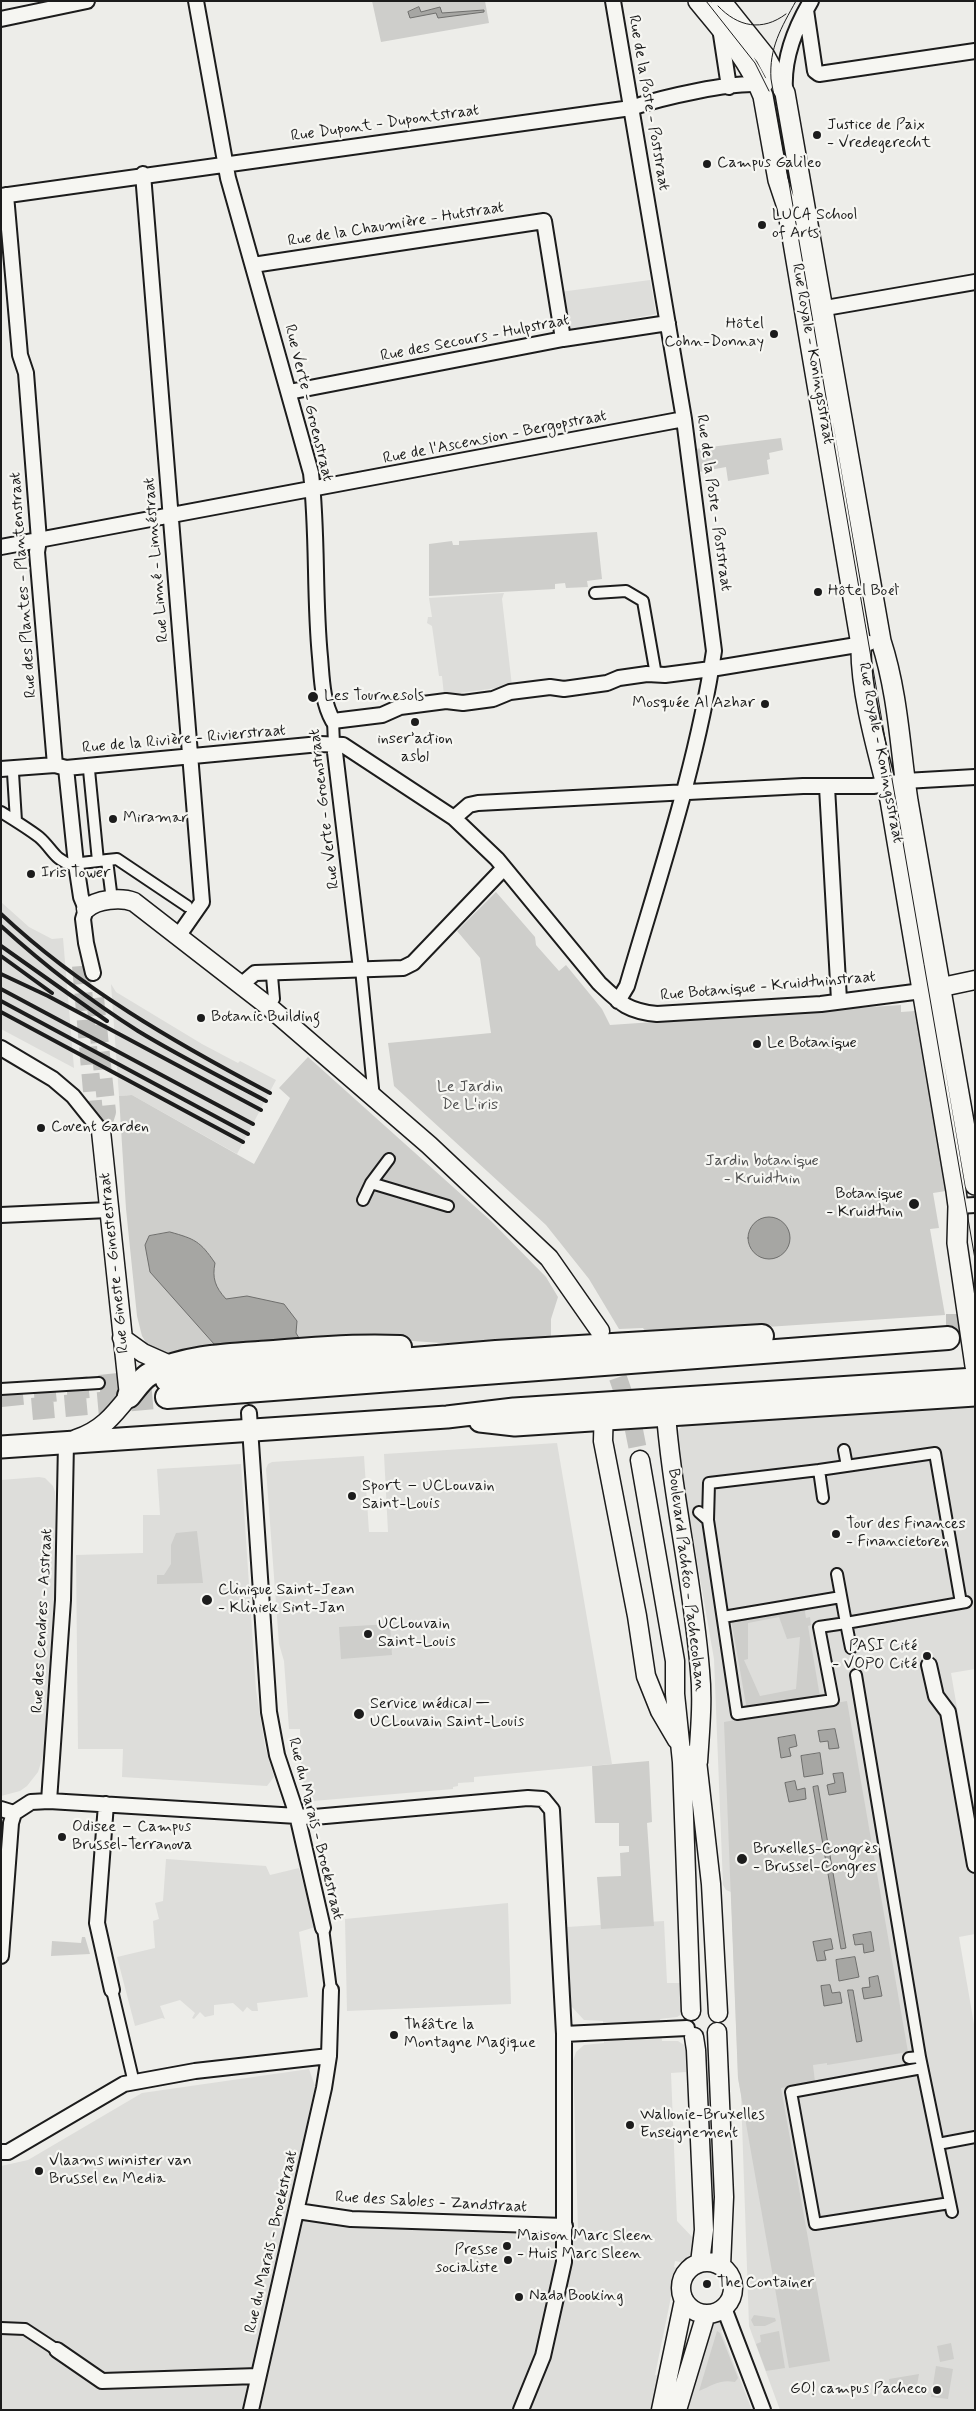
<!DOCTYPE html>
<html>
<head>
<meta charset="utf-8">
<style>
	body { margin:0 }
	#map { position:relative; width:976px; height:2411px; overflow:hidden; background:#edede9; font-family:Mynerve,sans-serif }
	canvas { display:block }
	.frame { position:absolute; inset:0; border:2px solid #1c1c1c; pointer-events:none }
</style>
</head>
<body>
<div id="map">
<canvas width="976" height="2411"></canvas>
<div class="frame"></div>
</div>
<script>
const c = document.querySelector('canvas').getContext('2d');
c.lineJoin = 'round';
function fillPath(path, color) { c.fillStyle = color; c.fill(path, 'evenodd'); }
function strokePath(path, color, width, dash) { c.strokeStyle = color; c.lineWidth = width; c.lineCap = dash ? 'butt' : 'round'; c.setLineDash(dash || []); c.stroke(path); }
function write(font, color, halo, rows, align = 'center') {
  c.font = font + ' Mynerve,sans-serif'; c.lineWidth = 4.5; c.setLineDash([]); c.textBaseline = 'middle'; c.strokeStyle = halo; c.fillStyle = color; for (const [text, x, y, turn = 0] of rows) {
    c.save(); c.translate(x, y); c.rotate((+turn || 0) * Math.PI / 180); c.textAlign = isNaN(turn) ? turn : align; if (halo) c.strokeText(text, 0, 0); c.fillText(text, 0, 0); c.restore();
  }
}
fillPath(new Path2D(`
	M650,280L656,314L566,331L560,292Z
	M504,593L502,599L512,686L444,695L442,676H439L432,626L427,623L428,617H432L429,598Z
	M1,902L29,927L52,939L63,938L74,1068L1,1029Z
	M111,984L116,992L202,1044L238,1063L240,1061L276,1080L237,1154L132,1095L119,1096Z
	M975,1404V1669L951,1673L975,1812V1934L959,1937L975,2030V2410H780L749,2326L741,2094L738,2078L731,1892L726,1890L723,1885L714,1659L675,1434L684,1424Z
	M557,1443L612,1764L474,1777V1782L458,1783V1786L453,1787V1789L313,1801L310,1799L307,1792L311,1789H304L303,1777H299L298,1767L301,1766L300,1729H289L284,1661L279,1644L266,1469L268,1464L272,1462L364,1456L369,1532H388L384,1454Z
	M241,1464L256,1690L265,1746L274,1777L267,1786L122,1777L123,1749H78L76,1555L143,1553V1515H160L157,1469Z
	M39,1477L45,1478L53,1486L55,1492V1581L44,1753L38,1772L27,1786L20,1791L1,1796V1480Z
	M166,1859L266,1866L270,1875L299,1868L315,1927L299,1932L308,1997L257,2003L258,2011H252L247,2007L243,2012L233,2003L214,2005V2015L205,2017L200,2012L194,2019L192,2018L195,2013L180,2000L160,2006L165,2019L162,2018L135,2026L117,1957L155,1948L153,1921L159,1919L155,1903L163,1901Z
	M508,1903L511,2004L347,2011L345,1919Z
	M664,1921L667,1983H683L682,2014L677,2017L660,2019L662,2041H678L684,2045L686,2051V2072L671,2073L677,2221L696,2241L692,2253L685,2263L675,2261L674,2267L677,2268L655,2375L659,2376L650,2410H1V2166L28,2160L142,2093L309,2069L315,2086L286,2220L578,2230L573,2061L576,2052L584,2045L604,2043L603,2021L584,2020L571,2006L567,1927Z
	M712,2318L719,2319L725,2329L721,2331L752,2410H687L690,2401L686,2399Z`), '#ddddda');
fillPath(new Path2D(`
	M372,1H485L489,23L381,42Z
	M781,438L783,450L769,453L770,459L767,460L769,474L728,481L726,467L699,472L695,449Z
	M597,532L602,579L587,581L588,587L566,588L565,583L555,584V589L429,596V544L452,541L453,545H459V541Z
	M496,892L535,937L536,945L559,971L566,965L602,1009L610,1025L901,1005V1012L915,1011L946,1191L933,1193L939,1228L930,1229L945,1315L648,1335L643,1328L619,1329L589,1279L546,1225L394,1086L388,1043L491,1033L480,958L457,931Z
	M308,1057L491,1221L546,1277L558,1297L551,1319V1342L497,1347L371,1338L166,1357L148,1346L142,1336L137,1316L126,1209L119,1096L132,1095L254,1164L290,1098L279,1088Z
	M197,1531L203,1583L157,1584V1575H164L171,1564V1545L176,1533Z
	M804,1606L806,1618L810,1617L811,1625L808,1626L820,1697L747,1710L731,1619ZM779,1617L787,1639L800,1637L796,1689L760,1696L744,1660L748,1659V1623Z
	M390,1624L392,1655L341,1659L339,1627Z
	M847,1701L908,2052L827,2065V2063L813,2065L815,2082L781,2088L830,2361L789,2368L738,2078L724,1722Z
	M649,1761L652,1822L647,1823L654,1926L601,1929L597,1877L621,1876L620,1853L629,1852V1846H619V1823H595L592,1766Z
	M82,1937H85L90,1954L51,1956L52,1941L81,1943Z
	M754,2315L775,2318L776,2321L765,2326H754L751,2320Z
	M717,2331L720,2333L738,2378L735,2382C719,2379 712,2386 699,2391Z
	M779,2331L785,2368L766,2371L756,2344L761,2342L760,2335Z
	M951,2343L954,2359L940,2362L937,2346Z
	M936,2366L953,2369L948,2399L931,2397Z
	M919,2374L917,2385L908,2386L906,2391L900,2393L891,2390L889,2379Z`), '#cececb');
const water = new Path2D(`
	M419,7L421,12L440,7L442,13L484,10V12L438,18L436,13L410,18L408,12Z
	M748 1238a21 21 0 1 1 42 0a21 21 0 1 1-42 0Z
	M170,1232C195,1239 200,1241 215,1263C212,1278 215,1287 226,1299L247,1296L284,1304L297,1321L296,1333L299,1338L214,1344L150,1272L145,1245L149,1236Z
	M835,1729L839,1748L829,1749L828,1741L820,1742L818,1731Z
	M795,1735L797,1746L789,1748L791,1756L781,1758L778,1738Z
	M820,1753L823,1774L804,1777L801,1756Z
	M843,1773L846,1792L829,1795L827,1785L835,1783L833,1774Z
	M795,1781L797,1790L805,1788L806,1799L789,1802L785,1783Z
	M818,1786L846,1948L841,1949L813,1787Z
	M871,1932L874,1951L864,1953L863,1944L855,1945L853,1935Z
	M831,1939L833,1949L824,1951L826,1960L817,1961L813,1942Z
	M855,1957L859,1977L839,1981L836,1960Z
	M878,1976L882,1996L864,1999L862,1988L870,1987L869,1978Z
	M830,1985L832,1993L840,1992L842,2003L824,2006L821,1986Z
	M848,1990H853L862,2041L857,2042Z`);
fillPath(water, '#a6a6a3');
strokePath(water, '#6f6f6d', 1);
strokePath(new Path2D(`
	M81,966L94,1114L101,1131
	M95,998L107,1112L101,1131
	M609,1352L631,1415L640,1460`), '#c3c3c0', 18, [18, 9]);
strokePath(new Path2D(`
	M946,1325H975
	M1,1396L149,1381
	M32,1409L167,1397`), '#c3c3c0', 22, [22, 11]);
const pedestrian = new Path2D(`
	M595,593L626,591L643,601L656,675
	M333,721L334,744
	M89,770L98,861
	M13,773L16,821
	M1,812C14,820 27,828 39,837C52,848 54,860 72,865
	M107,860L117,859L187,906
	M81,863L107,860L111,892
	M361,969L374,1098
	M272,976L274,999
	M371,1183L448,1206
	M363,1200L371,1183L389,1159
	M1,1389L99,1383
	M844,1450L847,1466
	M819,1470L935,1453L961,1603
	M699,1512L708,1520L737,1714L833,1700L819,1627L846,1623L851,1648
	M708,1520L709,1483L819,1470L823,1498
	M837,1574L846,1623L966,1602
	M723,1617L841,1597
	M856,1675L920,2057
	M323,1928L331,1990
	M112,1990L134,2083
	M909,2058L920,2057L952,2212
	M922,2068L791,2092L815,2224L950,2203
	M938,2144L975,2137
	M1,2328L25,2329L57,2350`);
const minor = new Path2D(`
	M196,1L228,178L311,473C318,535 314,596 320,657C322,680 322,701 333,721L382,715L400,707L446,701L463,703L493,699L510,692L550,687L564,689L607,683L619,678L647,674L665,675L711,669L869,643
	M613,1L684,419L714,651C697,765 659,876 627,986L618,1001
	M806,10L815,71L819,74L975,51
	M1,19L87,1
	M720,28L729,87
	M785,90C783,58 795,28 811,1
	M143,174L202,902L179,935
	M6,195L20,355L26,373L39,540L37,552L55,765
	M1,196L631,108C660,98 736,80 765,85
	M253,265L544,221L563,339
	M814,310L975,282
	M289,392L563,339L668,323
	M1,547L684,419
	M334,744L361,969
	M66,768L76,864L81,897L86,909L83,919L86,943L93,973
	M1,769L55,765L66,768L320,744L343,745L454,818L497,859L599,983C620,1003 627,1011 657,1014L821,1004L922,991
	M827,787L839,1000
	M454,818L469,805L478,803L803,786H873L905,781L975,777
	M241,985L255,973L403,968L413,963L503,869
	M1,1048L53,1079L73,1096L101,1131
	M958,1206L975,1205
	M1,1215L108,1210
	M249,1413L269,1712L277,1755L297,1815L323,1928
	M929,1665L936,1696L948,1712L975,1865
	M49,1801L63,1600L66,1442
	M106,1804L97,1923L112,1990
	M1,1809L14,1813L31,1802L49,1801L314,1817L528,1798L543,1799L552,1810L564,2034V2262L543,2356L521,2410
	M1,1956L11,1823L14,1813
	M564,2034L687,2028
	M1,2152H8L124,2084L195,2071L329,2056
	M297,2211L351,2219L565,2226
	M724,2308L763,2410
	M57,2350L102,2381L258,2376
	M251,2410L324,2088L329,2056L331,1990`);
const tertiary = new Path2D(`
	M86,909C97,899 121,897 134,902L268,1006L429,1145L549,1258L600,1331
	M928,990L975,980
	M122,1338L143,1353L170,1365
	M665,1402C671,1492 693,1581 700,1671C703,1701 700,1731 698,1762
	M604,1406L603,1441L637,1616L646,1676L660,1711L677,1740
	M76,1439C101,1431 113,1416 129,1396L101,1131
	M640,1460L675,1661V1694L682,1762L691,2011
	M696,1752L711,1884L718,2013
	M717,2032L724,2197L721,2266
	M694,2037L696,2050L704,2230L700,2263
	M681 2288a26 26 0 1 1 52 0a26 26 0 1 1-52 0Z
	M661,2410L684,2300
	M677,2410L706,2314`);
const secondary = new Path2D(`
	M698,1C723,31 749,60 763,96L778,180L787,207L861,645C860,692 878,753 890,800L956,1191L958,1206L957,1243L975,1366
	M721,1L765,56L785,93L881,641C898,693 900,748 908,801L975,1185`);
const primary = new Path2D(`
	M480,1421L515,1425L975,1395
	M1,1447L447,1417L514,1409L975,1379`);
const trunk = new Path2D(`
	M167,1380L496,1352L762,1336
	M129,1396C135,1389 142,1378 150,1374C187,1355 233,1355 274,1352C316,1348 358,1345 400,1347
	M167,1397L948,1338`);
strokePath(pedestrian, '#1c1c1c', 14);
strokePath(minor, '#1c1c1c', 18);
strokePath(tertiary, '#1c1c1c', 21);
strokePath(secondary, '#1c1c1c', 22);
strokePath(primary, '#1c1c1c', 25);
strokePath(trunk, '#1c1c1c', 26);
strokePath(pedestrian, '#f6f6f2', 10);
strokePath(minor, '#f6f6f2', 14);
strokePath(tertiary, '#f6f6f2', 18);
strokePath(secondary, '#f6f6f2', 19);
strokePath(primary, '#f6f6f2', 21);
strokePath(trunk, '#f6f6f2', 22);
strokePath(new Path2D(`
	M706,1L755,63L769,91
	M796,1C781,28 769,48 771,79L975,1259
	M718,6C738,27 762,32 786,14`), '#1c1c1c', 1);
strokePath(new Path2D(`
	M1,914C81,989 174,1042 270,1093
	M1,926C44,965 89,1000 138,1031C179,1056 223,1078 266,1101
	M1,946L107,1021
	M1,956L52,993
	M1,974L48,996L261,1110
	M1,989L253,1124
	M1,1001L248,1134
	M1,1012L243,1142`), '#1c1c1c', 4);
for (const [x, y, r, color] of [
	[817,135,5,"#1c1c1c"],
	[707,164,5,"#1c1c1c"],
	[762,225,5,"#1c1c1c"],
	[774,334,5,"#1c1c1c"],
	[818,592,5,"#1c1c1c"],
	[313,697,6,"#1c1c1c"],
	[765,704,5,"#1c1c1c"],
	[415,722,5,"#1c1c1c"],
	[113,819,5,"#1c1c1c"],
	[31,874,5,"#1c1c1c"],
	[201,1018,5,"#1c1c1c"],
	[757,1044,5,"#1c1c1c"],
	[41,1128,5,"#1c1c1c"],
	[914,1204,6,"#1c1c1c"],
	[352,1496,5,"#1c1c1c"],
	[836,1534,5,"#1c1c1c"],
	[207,1600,6,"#1c1c1c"],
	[368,1634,5,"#1c1c1c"],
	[927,1656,5,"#1c1c1c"],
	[359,1714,6,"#1c1c1c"],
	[62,1837,5,"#1c1c1c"],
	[742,1859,6,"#1c1c1c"],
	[394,2035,5,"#1c1c1c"],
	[630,2125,5,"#1c1c1c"],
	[39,2171,5,"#1c1c1c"],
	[507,2246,5,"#1c1c1c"],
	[508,2260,5,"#1c1c1c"],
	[707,2284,5,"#1c1c1c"],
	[519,2297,5,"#1c1c1c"],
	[937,2390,5,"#1c1c1c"]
]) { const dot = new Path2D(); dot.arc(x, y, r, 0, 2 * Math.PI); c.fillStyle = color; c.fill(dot); strokePath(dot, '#f6f6f2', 2); }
write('16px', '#1c1c1c', '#f6f6f2', [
	["Rue de la Poste - Poststraat",648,103,80],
	["Rue Dupont - Dupontstraat",385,124,-8],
	["Rue de la Chaumière - Hutstraat",396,225,-9],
	["Rue des Secours - Hulpstraat",475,339,-11],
	["Rue Royale - Koningsstraat",812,354,80],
	["Rue Verte - Groenstraat",308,403,76],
	["Rue de l'Ascension - Bergopstraat",495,438,-11],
	["Rue de la Poste - Poststraat",713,503,82],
	["Rue Linné - Linnéstraat",157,560,-95],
	["Rue des Plantes - Plantenstraat",24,585,-94],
	["Rue de la Rivière - Rivierstraat",184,740,-5],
	["Rue Royale - Koningsstraat",880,753,79],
	["Rue Verte - Groenstraat",325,809,-97],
	["Rue Botanique - Kruidtuinstraat",768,987,-5],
	["Rue Gineste - Ginestestraat",115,1263,-96],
	["Boulevard Pachéco - Pachecolaan",686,1580,83],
	["Rue des Cendres - Asstraat",43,1621,-87],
	["Rue du Marais - Broekstraat",315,1829,76],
	["Rue des Sables - Zandstraat",431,2203,3],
	["Rue du Marais - Broekstraat",272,2242,-77]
]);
write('16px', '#1c1c1c', '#f6f6f2', [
	["Justice de Paix",827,126],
	["- Vredegerecht",827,144],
	["Campus Galileo",717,164],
	["LUCA School",772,216],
	["of Arts",772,234],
	["Hôtel",764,325,"right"],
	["Cohn-Donnay",764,343,"right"],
	["Hôtel Boël",828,592],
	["Les Tournesols",324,697],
	["Mosquée Al Azhar",755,704,"right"],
	["inser’action",415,740,"center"],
	["asbl",415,758,"center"],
	["Miramar",123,819],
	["Iris Tower",41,874],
	["Botanic Building",211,1018],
	["Le Botanique",767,1044],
	["Covent Garden",51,1128],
	["Botanique",903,1195,"right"],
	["- Kruidtuin",903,1213,"right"],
	["Sport – UCLouvain",362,1487],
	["Saint-Louis",362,1505],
	["Tour des Finances",846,1525],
	["- Financietoren",846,1543],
	["Clinique Saint-Jean",218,1591],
	["- Kliniek Sint-Jan",218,1609],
	["UCLouvain",378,1625],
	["Saint-Louis",378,1643],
	["PASI Cité",917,1647,"right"],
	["- VOPO Cité",917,1665,"right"],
	["Service médical —",370,1705],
	["UCLouvain Saint-Louis",370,1723],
	["Odisee – Campus",72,1828],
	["Brussel-Terranova",72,1846],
	["Bruxelles-Congrès",753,1850],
	["- Brussel-Congres",753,1868],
	["Théâtre la",404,2026],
	["Montagne Magique",404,2044],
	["Wallonie-Bruxelles",640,2116],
	["Enseignement",640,2134],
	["Vlaams minister van",49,2162],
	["Brussel en Media",49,2180],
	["Maison Marc Sleen",517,2237],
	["- Huis Marc Sleen",517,2255],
	["Presse",498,2251,"right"],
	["socialiste",498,2269,"right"],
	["The Container",717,2284],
	["Nada Booking",529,2297],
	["GO! campus Pacheco",927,2390,"right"]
], 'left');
write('16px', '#515151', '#f6f6f2', [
	["Le Jardin",470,1088],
	["De L'iris",470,1106],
	["Jardin botanique",762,1162],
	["- Kruidtuin",762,1180]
]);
</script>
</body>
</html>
